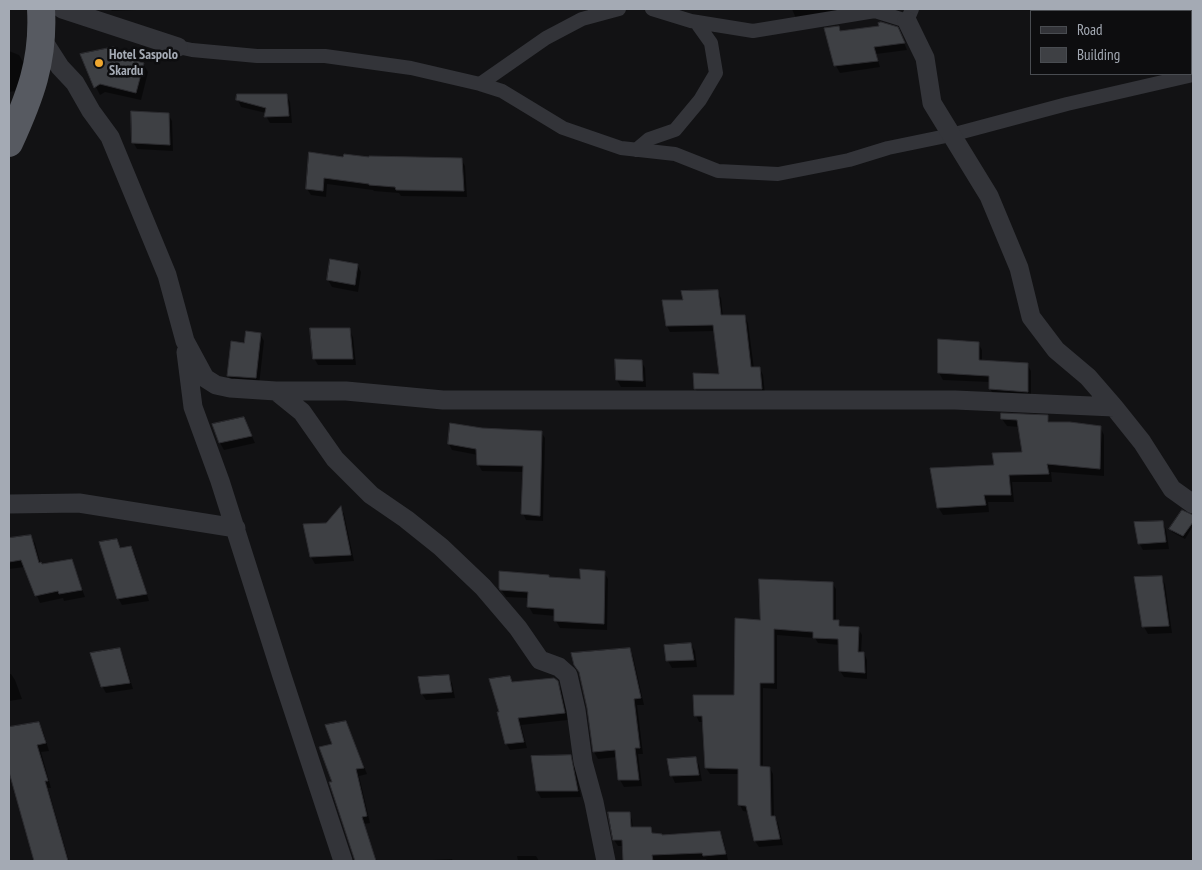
<!DOCTYPE html>
<html>
<head>
<meta charset="utf-8">
<style>
	body { margin:0 }
	#map { position:relative; width:1202px; height:870px; overflow:hidden; background:#121214; font-family:"PT Sans Narrow",sans-serif }
	canvas { display:block }
	.frame { position:absolute; inset:0; border:10px solid #a4aab4; pointer-events:none }
	.legend { position:absolute; left:1030px; top:10px; width:162px; height:65px; box-sizing:border-box; background:#0d0d0f; border:1px solid #494c51; margin:0; padding:6px 9px; list-style:none; font-size:15px; color:#a4aab4 }
	.legend li { display:flex; align-items:center; gap:10px; height:25px }
	.legend b { width:25px; border:1px solid #494c51 }
</style>
</head>
<body>
<div id="map">
<canvas width="1202" height="870"></canvas>
<div class="frame"></div>
<ul class="legend">
<li><b style="height:6px;background:#333439"></b>Road</li>
<li><b style="height:14px;background:#3e4044"></b>Building</li>
</ul>
</div>
<script>
const c = document.querySelector('canvas').getContext('2d');
c.lineJoin = 'round';
function fillPath(path, color) { c.fillStyle = color; c.fill(path, 'evenodd'); }
function strokePath(path, color, width, dash) { c.strokeStyle = color; c.lineWidth = width; c.lineCap = dash ? 'butt' : 'round'; c.setLineDash(dash || []); c.stroke(path); }
function write(font, color, halo, rows, align = 'center') {
  c.font = font + ' "PT Sans Narrow",sans-serif'; c.lineWidth = 5; c.setLineDash([]); c.textBaseline = 'middle'; c.strokeStyle = halo; c.fillStyle = color; for (const [text, x, y, turn = 0] of rows) {
    c.save(); c.translate(x, y); c.rotate((+turn || 0) * Math.PI / 180); c.textAlign = isNaN(turn) ? turn : align; if (halo) c.strokeText(text, 0, 0); c.fillText(text, 0, 0); c.restore();
  }
}
fillPath(new Path2D(`
	M110,9H161L112,11Z
	M792,9H836L837,15L797,21Z
	M838,27L841,32L901,35L907,50L876,54L880,67L840,73L836,66L825,29Z
	M113,48L117,58L143,64L148,72L141,100L105,92L100,95L96,87L82,54Z
	M9,51L19,55L25,65L15,91L9,92Z
	M286,95L290,102L292,123H270L266,116V113L241,107L238,100Z
	M168,114L172,121L173,151L137,149L133,142Z
	M345,158L461,159L465,166L467,197L401,196L399,193L374,191L373,190L327,184L326,197L311,195L307,189Z
	M357,265L361,272L358,292L332,287L328,280Z
	M717,292L721,298L723,317L744,316L748,323L754,369H760L763,375L765,395H699L695,388L720,375L715,331L670,332L667,326L684,301Z
	M349,330L353,337L356,365H318L314,358Z
	M260,334L264,341L259,385L232,382L228,375L245,345Z
	M978,343L982,350V361L1027,364L1031,371V398L994,395L990,389V382L943,380L939,373Z
	M641,361L645,368L646,387H621L617,380Z
	M1047,417L1050,423L1100,427L1104,435V476L1051,472L1052,482H1012L1014,502H988L989,512L943,515L938,507L995,466L1024,453L1019,427L1007,426L1002,419Z
	M244,419L255,443L224,450L220,443Z
	M451,424L482,429L541,432L545,438L543,521L526,520L523,513L524,472L482,471L478,464V455L452,450L449,444Z
	M341,508L344,514L354,561L315,564L311,557L326,524Z
	M1191,516H1193V526L1185,539L1172,532L1171,529Z
	M1162,522L1166,529L1169,549L1143,550L1139,543Z
	M31,537L35,543L41,565L71,561L85,597L64,601L63,598L40,603L25,567L9,569V539Z
	M116,541L121,550L131,548L135,555L149,601L122,605L118,598Z
	M604,572L608,579L607,630L560,628L556,621V616L533,614L529,607V598L506,597L500,588L549,579L582,580Z
	M1161,577L1165,584L1172,633L1148,634L1144,627Z
	M832,583L836,589V621H838L842,627L858,628L862,635L861,653H864L867,660V679L844,677L840,671V645L818,643L815,638L777,635V689L763,688V767L770,768L773,774L774,816L778,823L783,845L759,847L755,841L749,812L743,811L740,805L739,774H710L706,768L704,722H699L696,715L735,696L761,621Z
	M691,644L695,651L697,667L672,668L668,661Z
	M629,649L633,656L644,705H637L643,754H638L642,786L624,787L620,780L617,757L598,759L594,752Z
	M119,650L123,656L133,689L106,693L102,686Z
	M9,674H11L15,680L22,699L9,701Z
	M448,676L452,683L455,698L426,700L422,694Z
	M510,677L513,683L557,682L561,689L568,720L521,725L527,748L510,750L506,743Z
	M346,722L367,774L359,776L370,823L364,824L373,853L356,855L334,783V745Z
	M38,723L43,731L49,751L41,752L51,788H48L69,861H34L9,768V762H11L9,756V728Z
	M570,757L574,763L581,797L541,798L537,791Z
	M695,758L699,765L702,781L675,783L672,776Z
	M629,813L632,820L633,828H651L654,835L662,836L719,832L723,838L728,860L707,861L706,859L625,861L624,846H618L614,840Z
	M517,856H536L539,861H518Z
	M452,859L453,861H413Z`), '#0007');
const building = new Path2D(`
	M881,22L898,27L905,43L874,47L878,61L834,66L824,28L839,26L840,31L879,26L878,23Z
	M114,47L111,55L144,63L136,93L100,84L94,88L80,54Z
	M237,94H287L289,116L264,117L266,108L236,100Z
	M131,111L169,113L170,145L132,143Z
	M309,152L343,157L344,154L369,157V156L462,158L464,191L396,190L395,187L369,185V184L324,178L323,191L306,189Z
	M330,259L358,264L355,285L327,280Z
	M718,290L721,315H745L751,367H760L762,389H694L693,373L719,374L713,325L666,326L662,300H683L681,291Z
	M310,328H350L353,359H313Z
	M246,331L261,333L256,378L227,376L231,341L244,343Z
	M938,339L979,342V360L1028,363V392L989,389V376L938,373Z
	M615,359L642,360L643,381L616,380Z
	M1001,413L1048,415V422H1070L1101,426L1100,469L1047,464L1049,474L1009,475L1011,495H984L986,505L937,508L930,468L994,465L992,453L1022,452L1017,420L1001,419Z
	M244,417L252,436L219,443L212,424Z
	M450,423L482,428L542,431L540,516L521,514L523,466L477,465L476,449L448,444Z
	M341,506L351,555L310,557L303,524L326,523Z
	M1182,510L1193,515V522L1183,536L1169,529Z
	M1163,521L1166,542L1138,544L1134,522Z
	M31,535L39,563L41,562L42,564L72,559L82,590L59,594L58,591L35,596L21,560L9,562V538Z
	M117,539L120,548L131,546L147,594L117,599L99,542Z
	M580,569L605,571L604,624L554,621V609L527,607L528,592L500,590L499,588V571L549,575V577L580,579Z
	M1162,576L1169,626L1142,627L1134,577Z
	M759,579L833,582V620H839V626L859,627L858,652H864L865,673L839,671L838,639L813,638V632L774,629V683H760V766L770,767L771,816H775L780,839L754,841L746,806L738,805V769L705,768L702,716H694L693,695H734L735,618L760,620Z
	M691,643L694,660L666,661L664,645Z
	M120,648L130,683L101,687L90,653Z
	M630,648L641,698L634,699L640,748H635L639,780H618L615,750L593,752L587,708L579,672L574,665L571,653Z
	M449,675L452,692L421,694L418,677Z
	M510,676L512,682L554,678L558,681L565,713L518,718L524,742L505,744L497,712H499L489,679Z
	M346,721L364,768L356,769L367,816L362,817L376,861H355L329,782H332L319,747L332,744L325,725Z
	M39,722L46,743L37,745L48,781H45L68,861H34L9,772V727Z
	M571,755L578,791H536L531,756Z
	M696,757L699,775L670,776L667,759Z
	M608,812H630L631,827H651L652,833L662,834V835L720,831L726,854L703,856L702,853L652,855L653,861H623L622,840H613Z`);
fillPath(building, '#3e4044');
strokePath(building, '#2c2c30', 1);
strokePath(new Path2D(`
	M652,9L691,21L753,31L875,11L907,21L912,9
	M178,47L192,50L257,56H325L411,68L480,84L546,38L582,19L619,9
	M480,84L502,91L563,128L621,148L675,154L718,171L778,174L849,160L888,148L951,135L1067,104L1193,75
	M636,150L649,139L675,130L700,100L716,73L711,43L696,22`), '#333439', 14);
strokePath(new Path2D(`
	M62,9L178,47
	M907,21L925,58L932,103L989,196L1019,268L1031,317L1056,350L1088,377L1114,407L1142,442L1172,489L1193,504
	M42,39L60,67L75,83L91,111L110,137L167,275L185,341L205,378L216,385L230,388L276,391H346L443,400H955L1114,407
	M186,352L193,407L220,481L282,676L343,861
	M276,391L302,412L335,459L371,495L406,519L441,547L483,587L518,628L540,660L559,667L568,675L576,710L583,762L594,802L606,861
	M9,504L79,503L236,528`), '#333439', 19);
strokePath(new Path2D(`
	M9,143C30,97 44,61 41,9`), '#575a61', 28);
for (const [x, y, r, color] of [
	[99,63,5,"#efa72f"]
]) { const dot = new Path2D(); dot.arc(x, y, r, 0, 2 * Math.PI); c.fillStyle = color; c.fill(dot); strokePath(dot, '#0d0d0f', 2); }
write('bold 14px', '#a4aab4', '#0d0d0f', [
	["Hotel Saspolo",109,55],
	["Skardu",109,71]
], 'left');
</script>
</body>
</html>
